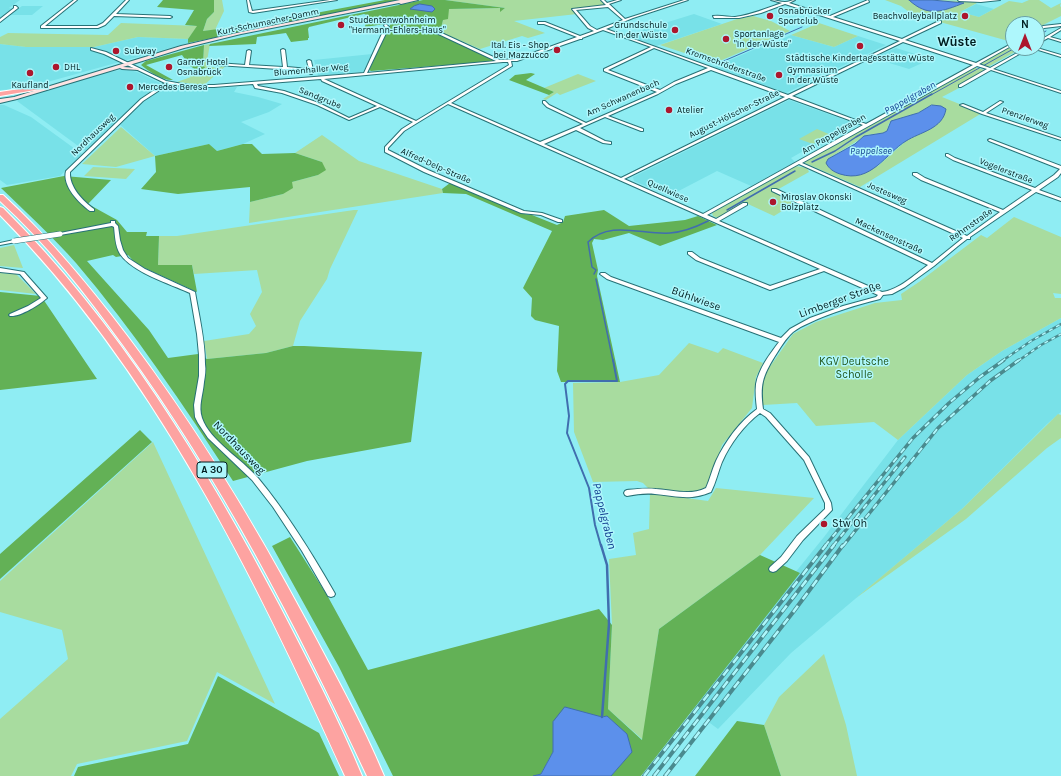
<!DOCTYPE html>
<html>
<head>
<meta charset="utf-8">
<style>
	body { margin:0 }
	#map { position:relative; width:1061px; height:776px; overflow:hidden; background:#8fedf3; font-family:Karla,sans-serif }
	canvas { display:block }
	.north { position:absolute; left:1005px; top:16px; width:40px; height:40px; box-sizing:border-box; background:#aef7fc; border:1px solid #68a0a4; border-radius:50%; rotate:0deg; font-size:11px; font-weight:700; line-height:16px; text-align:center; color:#001e20 }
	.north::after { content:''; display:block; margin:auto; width:14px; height:18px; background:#ac162d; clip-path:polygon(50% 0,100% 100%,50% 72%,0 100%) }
</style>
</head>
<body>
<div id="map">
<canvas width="1061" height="776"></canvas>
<div class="north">N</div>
</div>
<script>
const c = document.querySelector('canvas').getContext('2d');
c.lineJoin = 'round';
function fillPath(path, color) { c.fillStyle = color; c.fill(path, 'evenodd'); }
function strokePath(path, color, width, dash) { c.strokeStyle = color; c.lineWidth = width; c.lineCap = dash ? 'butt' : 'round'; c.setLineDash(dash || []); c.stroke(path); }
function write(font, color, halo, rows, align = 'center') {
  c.font = font + ' Karla,sans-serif'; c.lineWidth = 3; c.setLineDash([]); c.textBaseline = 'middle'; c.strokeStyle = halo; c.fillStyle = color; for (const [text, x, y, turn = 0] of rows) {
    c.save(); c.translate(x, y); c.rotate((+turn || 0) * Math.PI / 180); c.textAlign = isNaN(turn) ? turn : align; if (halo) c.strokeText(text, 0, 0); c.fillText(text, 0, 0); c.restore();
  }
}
fillPath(new Path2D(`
	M0,0H20L9,8L12,9L0,19Z
	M976,4L994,9L979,17L960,12Z
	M22,6H43L32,15H10Z
	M694,14L722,24L656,46L626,35Z
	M791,35L834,47L858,36L886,45L786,93L714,67L760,47L762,48Z
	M138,37L188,39V43L22,89L0,90V44L26,47H94Z
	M896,48L931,59L909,69L873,58Z
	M372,54L363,72L318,76L314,60Z
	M125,69L137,72L166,86L193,89L237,87L234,92L258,97L282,104L269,112L241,122L265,134L243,144L217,151L209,144L155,156L117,122L85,151L17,101L19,99L95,75Z
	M789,100L859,125L812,151L805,150L791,158L795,162L751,186L717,171L669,196L634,181L633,177Z
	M0,105H4L31,117L82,154L60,176L7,185L0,180Z
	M1061,318V412L1047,424L963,508L791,653L718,729L687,706L824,537L898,440L967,375L1002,351Z`), '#78e1e8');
fillPath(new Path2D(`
	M214,0H222L224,11L215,30L203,31L207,19L214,12Z
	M445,0H600L606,6L573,9L577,14L514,21L545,33L528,38L522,36L480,49L436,30L441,28L443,20L449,9L500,8V11L505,8Z
	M885,0H910L942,11L963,3L932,0L974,1L977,3L960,12L979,17L1009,1L1022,3L1029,0H1039L1051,8L1061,3L1060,6L1061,7V16L1037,28V24H1013V41L1012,42L940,22L909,12L901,6Z
	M753,16L771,21L790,31L715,63L660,45L737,19Z
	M121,23L198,26L188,39L138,37L94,47H26L0,44V37L8,33L108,35Z
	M819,23L858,36L834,47L791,35Z
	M210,44L207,61L212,62L209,66L216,68L227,65L204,85L177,82L191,77L187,75L205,68L203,64L204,45Z
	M1013,45V48H1022L988,67L979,64Z
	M973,67L985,70L958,86L959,88L942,97L982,113L860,187L805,163L804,161ZM932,105H937L935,126L907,140L878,166L841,174L828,167V159L867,135L883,133L887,131L889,123L895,120L918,113Z
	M578,74L596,81L560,95L557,93L546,100L543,99L554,92L544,88Z
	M121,127L155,156L116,167L82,164Z
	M817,129L831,135L813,144L799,139Z
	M322,135L359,161L442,189L443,193L249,223L250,202L283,194L292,182L318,175L322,162L295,153Z
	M796,166L807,168L809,172L775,191L797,202L774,216L748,204H743L718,218L713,216L712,213Z
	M93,167L135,169L126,179L84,176Z
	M354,210H358L330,269L327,279L300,321L293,346L266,353L207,359L204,341L249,334L256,326L250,314L262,292L257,270L194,274L192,265H158L159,236H177Z
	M1014,217L1061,237V294L1053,293L1055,298H1061V318L1002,351L967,375L898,440L874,422L816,426L797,403L763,405L762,391L764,375L793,334L816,322L875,303L902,300L901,294L919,282L981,235L987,238Z
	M14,245L23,268L0,266V248Z
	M0,273L16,274L36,294L0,290Z
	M689,343L718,353L723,348L763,363L756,377L752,408L722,445L708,486L701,492L692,494L649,489L643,483L637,481L593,482L574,432L573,383L620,382L659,375Z
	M1058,414L1061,415V438L1047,448L966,519L856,598L963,508Z
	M153,442L275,704L217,672L187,741L77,764L71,776H0V719L68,659L62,630L0,612V581Z
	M716,488L814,498L760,555L659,629L643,740L608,709L612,625L609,559L636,555L633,533L649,529L650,493L708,501Z
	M824,654L846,725L857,776H781L764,725L779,697Z`), '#a8dc9f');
fillPath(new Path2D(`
	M163,0H214V12L207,19L203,31L257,24L385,0H399L188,43V39L197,26L185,25L194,10L157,7Z
	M423,0H445L505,8L500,12V8L449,9L448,19L443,20L441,28L432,31L498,61L371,71L369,70L391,23L365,27L367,15L364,14L309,27L308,29L309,38H308V40L291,42L286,33L257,37L256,44L209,46L210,44Z
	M204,45L203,64L205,68L198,71L190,66L182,55L146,65L173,80C163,81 148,71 141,65L146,61Z
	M531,73L535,74L526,80L554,92L549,95L509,80L515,75Z
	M209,144L217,151L243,144H252L262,154L295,153L322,162L326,170L318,175L292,182L293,188L283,194L250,202V187L178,194L141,189L156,172L155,156Z
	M64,176L111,180L88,204L117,220L127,232H147L146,236H159L158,265H192L197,292L136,264L128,255L116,257L113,255L87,261L149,330L168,358L198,354L207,359L266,353L293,346H304L422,352L411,442L307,461L233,481C184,406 134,331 76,263C53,237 26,212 1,188Z
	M450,183L524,214L532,215L557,225L563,222L565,216L604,210L629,226L685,220L698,216L717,225L660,246L629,233L603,240L594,239L592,243L598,270L597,276L620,382H561L557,371L559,326L535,320L531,316L532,298L523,288L552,231L466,194L443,193L442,189Z
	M0,292L41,296L97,379L0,390Z
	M140,430L152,442L0,579V554Z
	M290,537L327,595L368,670L599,609L612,625L608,709L642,740L659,629L760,555L800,573L641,776H611L631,752L626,734L607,716L553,722V752L541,774L533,776H393L339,667L272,546Z
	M218,676L319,733L339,776H74L78,767L188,744Z
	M737,721L764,725L781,776H695Z`), '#63b156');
const water = new Path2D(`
	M909,0H932L964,3C943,11 928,18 909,0Z
	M420,4L432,6L435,9L432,12L410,9L414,6Z
	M932,105L941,106L946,109C943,129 920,132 906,141C886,153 871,184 840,174C834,172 829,169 826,163L828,159L855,144L864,136L883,133L887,131L891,121L918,113Z
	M565,707L602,717L607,716L627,734L632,752L611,776H533L541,774L553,752V722Z`);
fillPath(water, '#5c90eb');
strokePath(water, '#406eae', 1);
strokePath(new Path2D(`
	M1037,36L1046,31
	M717,64L802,27
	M931,95L1015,48`), '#406eae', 1);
strokePath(new Path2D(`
	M812,162L835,151L856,137L932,94
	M727,210L795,171
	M594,274L596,270L592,267L588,242C610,220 642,235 670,233C684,232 696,227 708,221
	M596,279L613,361`), '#406eae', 1.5);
strokePath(new Path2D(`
	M601,546L595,525L589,488L567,433L569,416L565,384L568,381H617L613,360`), '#406eae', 2);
strokePath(new Path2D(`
	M601,545L607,565L609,624L602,717`), '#406eae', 2.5);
const street = new Path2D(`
	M74,0H77L45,26H97L103,23L126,0H129L116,14L170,16L172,17L170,18L114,16L105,25L98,28H41V26Z
	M247,0H249L252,11L330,0H337L253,13L249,12Z
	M601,0H604L607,3L617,0H621L609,4L625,19L684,0H688L633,18L606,29L788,95L900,41L785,4L761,13L739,18H714L713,16C721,15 728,17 735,17C751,15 767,8 782,3L771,0C775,0 780,2 785,2C789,2 792,0 795,0L789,3L830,16L868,0L869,2L833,17L902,39L939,21H941V23L905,40L976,63L1013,43V45L979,64L990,68L1026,48H1030L993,69L1061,91V93L991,70L961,87H959V85L987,69L977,66L802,163L967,236L1000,212L921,180L913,175V173H917L925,178L1003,210L1032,190L953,160L946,156V154H948L955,158L1035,188L1054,175L1060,169L989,141L988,140L990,139L1061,166V173L1058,177L1039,190L1061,198V201L1036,192L970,237V239H967L958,246L934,266L905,287L892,294L883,295L880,299C856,305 832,312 809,323C804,325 798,328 793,332C786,338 780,348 775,356C762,377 760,385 763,409L770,413L809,457L831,503L832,510L803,540L787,561L776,571L773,572L770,571L769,569L770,567L781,557L797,536L825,509V503L804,460L766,417L760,413C744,425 730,444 722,462C718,472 716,482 711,492C690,501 677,496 655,494C646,493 637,494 627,496L625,495L624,493L625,491L627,490C637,489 646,488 656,489C673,490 690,496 706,488C710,479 712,470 716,461C725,442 739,422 757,409C756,401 755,392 756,384C759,368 770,354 779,342L607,279L600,274L601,273H605L611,277L781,338L790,329L810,318L843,306L876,297L878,295L824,271L770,290L696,260L688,254V252H692L700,258L770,286L820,269L448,104L404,131L388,148V150L428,170L524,211L542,213L562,220V222H558L541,215L521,213L424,172L385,152V147L402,129L413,122L380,107L349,120L317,105L282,93L255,88L253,84L214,87H188L169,84L143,101L70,172C69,187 83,201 94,209V211H90C79,203 62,186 66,171L141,99L165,83L104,54L91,50V48L106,52L166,81L188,85H214L364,73L385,27L384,25L386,24L389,27L367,73L496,61L432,31L431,30L433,29L500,60L516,59L577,37L544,24H538V22H545L580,36L594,31L588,28L572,9L606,5ZM608,7L623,20L597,30L590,26L576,10ZM603,30L651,47L604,69V71L657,92L586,123L549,105L545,101H543V103L547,107L583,124L540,142L451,103L512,66L511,61H517L580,39H582V38ZM903,42L973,65L866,124L792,96ZM654,48L708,68L674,82L660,90L608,70ZM503,62H508L509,65L416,121L324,79ZM711,70L785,97L621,178L544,144L576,130L603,143L611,144V142L605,141L580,128L605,117L641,131H643V129L608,116L658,94L676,84ZM321,79L322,81L377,106L349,118L319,103L284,91L258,86L257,84ZM789,98L863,125L703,214L624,179ZM799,164L963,238L932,263L776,189H772V191L928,265C914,275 899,290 882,292L719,221L747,205V203H743L716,219L707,215Z
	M958,0H1000L981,2L959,1Z
	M14,6H16L18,8L0,22V19L14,8Z
	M1061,24V26L1044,28L1037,32V30L1043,26Z
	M1061,28V30L1050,37L1061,40V42L1048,38L1037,44V42Z
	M1032,48H1037L1061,55V57Z
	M283,49L285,50L287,67L309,69L307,61L309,60L311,61L313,70L312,74H310L309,71L217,65L215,64L217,63L245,65L247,51L249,50L251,51L249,65L283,67L281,50Z
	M1000,101L1003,102L986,113L1061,138V140L982,114L960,105L963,104L983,112Z
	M111,221H115V223L118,226L120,240L123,250L128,258L145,269L195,292C199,316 205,340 205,364C206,370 205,376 204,382C203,395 198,406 202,418C210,441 242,459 258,478C287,513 311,552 334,592L335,594L334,596L331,597L328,596L302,551L273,507L252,480L208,438L198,423L195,417L194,405L199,376V355L197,334L190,293C170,284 132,272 120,254C115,246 115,235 114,227L112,226L60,235L58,234L60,233L111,223Z
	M14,240H16V242L0,245V243Z
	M0,268L24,272L47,298C39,305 20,317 10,316L9,315L10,314L28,306L41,298L20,274L0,272Z`);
const secondary = new Path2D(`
	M400,0H418L401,4L399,3L241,34L184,48L123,67L137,68L139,69V70L122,69L120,68L17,99L0,103V99L14,97L181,46L241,32Z`);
const highway = new Path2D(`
	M39,86L41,87V89L0,96V92Z
	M0,195H3C50,238 90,287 128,337C196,427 254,523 307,622C334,673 362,723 384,776H367C297,626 221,479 123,345C86,294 47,244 0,201Z
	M0,207L3,208C118,322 204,463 279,605C308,661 338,718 362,776H345C256,579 154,370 0,215Z`);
strokePath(street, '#277176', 2);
strokePath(secondary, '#277176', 2);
strokePath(highway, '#fff', 2);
fillPath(street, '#fff');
fillPath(secondary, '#fee3e3');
fillPath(highway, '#fda3a1');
const railFar2 = new Path2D(`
	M1002,361L1031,341L1061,324
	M1018,361L1041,345L1061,334`);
const railFar1 = new Path2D(`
	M825,546L913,438L949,403L980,377L1004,360
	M833,546L905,457
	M843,546L938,428L990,381L1019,360`);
const rail = new Path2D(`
	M644,776L826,545
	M654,776L834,545
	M665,776L794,611L843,545`);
strokePath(railFar2, '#4a8a8e', 2.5);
strokePath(railFar1, '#4a8a8e', 3.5);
strokePath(rail, '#4a8a8e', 4);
strokePath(railFar2, '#aef7fc', 1.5, [4]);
strokePath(railFar1, '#aef7fc', 2, [6]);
strokePath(rail, '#aef7fc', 2.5, [8]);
const streetBridge = new Path2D(`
	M14,241L60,234`);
strokePath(streetBridge, '#277176', 6, []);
strokePath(streetBridge, '#fff', 5);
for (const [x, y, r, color] of [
	[770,16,4,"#ac162d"],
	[965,16,4,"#ac162d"],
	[341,25,4,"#ac162d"],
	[675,30,4,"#ac162d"],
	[726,39,4,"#ac162d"],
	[860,46,4,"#ac162d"],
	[557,50,4,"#ac162d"],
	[116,51,4,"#ac162d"],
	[56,67,4,"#ac162d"],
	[169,67,4,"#ac162d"],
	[30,73,4,"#ac162d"],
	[779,75,4,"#ac162d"],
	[130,87,4,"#ac162d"],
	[669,110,4,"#ac162d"],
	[773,202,4,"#ac162d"],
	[824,524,4,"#ac162d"]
]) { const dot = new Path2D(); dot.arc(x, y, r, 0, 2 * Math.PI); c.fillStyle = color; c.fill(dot); strokePath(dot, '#aef7fc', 1.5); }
write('9px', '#001e20', '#aef7fc', [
	["Osnabrücker",778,11],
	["Sportclub",778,21],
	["Beachvolleyballplatz",957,16,"right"],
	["Studentenwohnheim",349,20],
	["\"Hermann-Ehlers-Haus\"",349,30],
	["Grundschule",667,25,"right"],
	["in der Wüste",667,35,"right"],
	["Sportanlage",734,34],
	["\"In der Wüste\"",734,44],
	["Ital. Eis - Shop",549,45,"right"],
	["bei Mazzucco",549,55,"right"],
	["Subway",124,51],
	["Städtische Kindertagesstätte Wüste",860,58,"center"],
	["Garner Hotel",177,62],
	["Osnabrück",177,72],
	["DHL",64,67],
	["Gymnasium",787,70],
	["In der Wüste",787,80],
	["Kaufland",30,85,"center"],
	["Mercedes Beresa",138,87],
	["Atelier",677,110],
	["Miroslav Okonski",781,197],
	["Bolzplatz",781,207]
], 'left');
write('9px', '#001e20', '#aef7fc', [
	["Kurt-Schumacher-Damm",268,22,-12],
	["Kromschröderstraße",726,65,20],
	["Blumenhaller Weg",311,70,-5],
	["Sandgrube",320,98,22],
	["Am Schwanenbach",623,98,-24],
	["August-Hölscher-Straße",734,114,-26],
	["Prenzlerweg",1025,118,19],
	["Am Pappelgraben",834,134,-30],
	["Nordhausweg",93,135,-44],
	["Alfred-Delp-Straße",436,166,24],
	["Vogelerstraße",1006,171,21],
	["Quellwiese",668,191,24],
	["Jostesweg",887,193,24],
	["Rehmstraße",971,225,-35],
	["Mackensenstraße",889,236,25]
]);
write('italic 10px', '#134091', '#aef7fc', [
	["Pappelgraben",910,98,-29],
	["Pappelsee",871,151]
]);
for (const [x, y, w] of [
	[212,470,30]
]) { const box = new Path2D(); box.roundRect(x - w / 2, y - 8, w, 16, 3); c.fillStyle = '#aef7fc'; c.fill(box); strokePath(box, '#001e20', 1); }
write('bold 10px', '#001e20', null, [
	["A 30",212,470]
]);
write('11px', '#001e20', '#aef7fc', [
	["Bühlwiese",696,299,20],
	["Limberger Straße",840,300,-20],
	["Nordhausweg",239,448,46]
]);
write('11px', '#22561a', '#aef7fc', [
	["KGV Deutsche",854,362],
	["Scholle",854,375]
]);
write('11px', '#001e20', '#aef7fc', [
	["Stw Oh",832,524]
], 'left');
write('italic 12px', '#134091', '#aef7fc', [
	["Pappelgraben",604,516,76]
]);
write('bold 13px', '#001e20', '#aef7fc', [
	["Wüste",957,42]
]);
</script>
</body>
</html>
